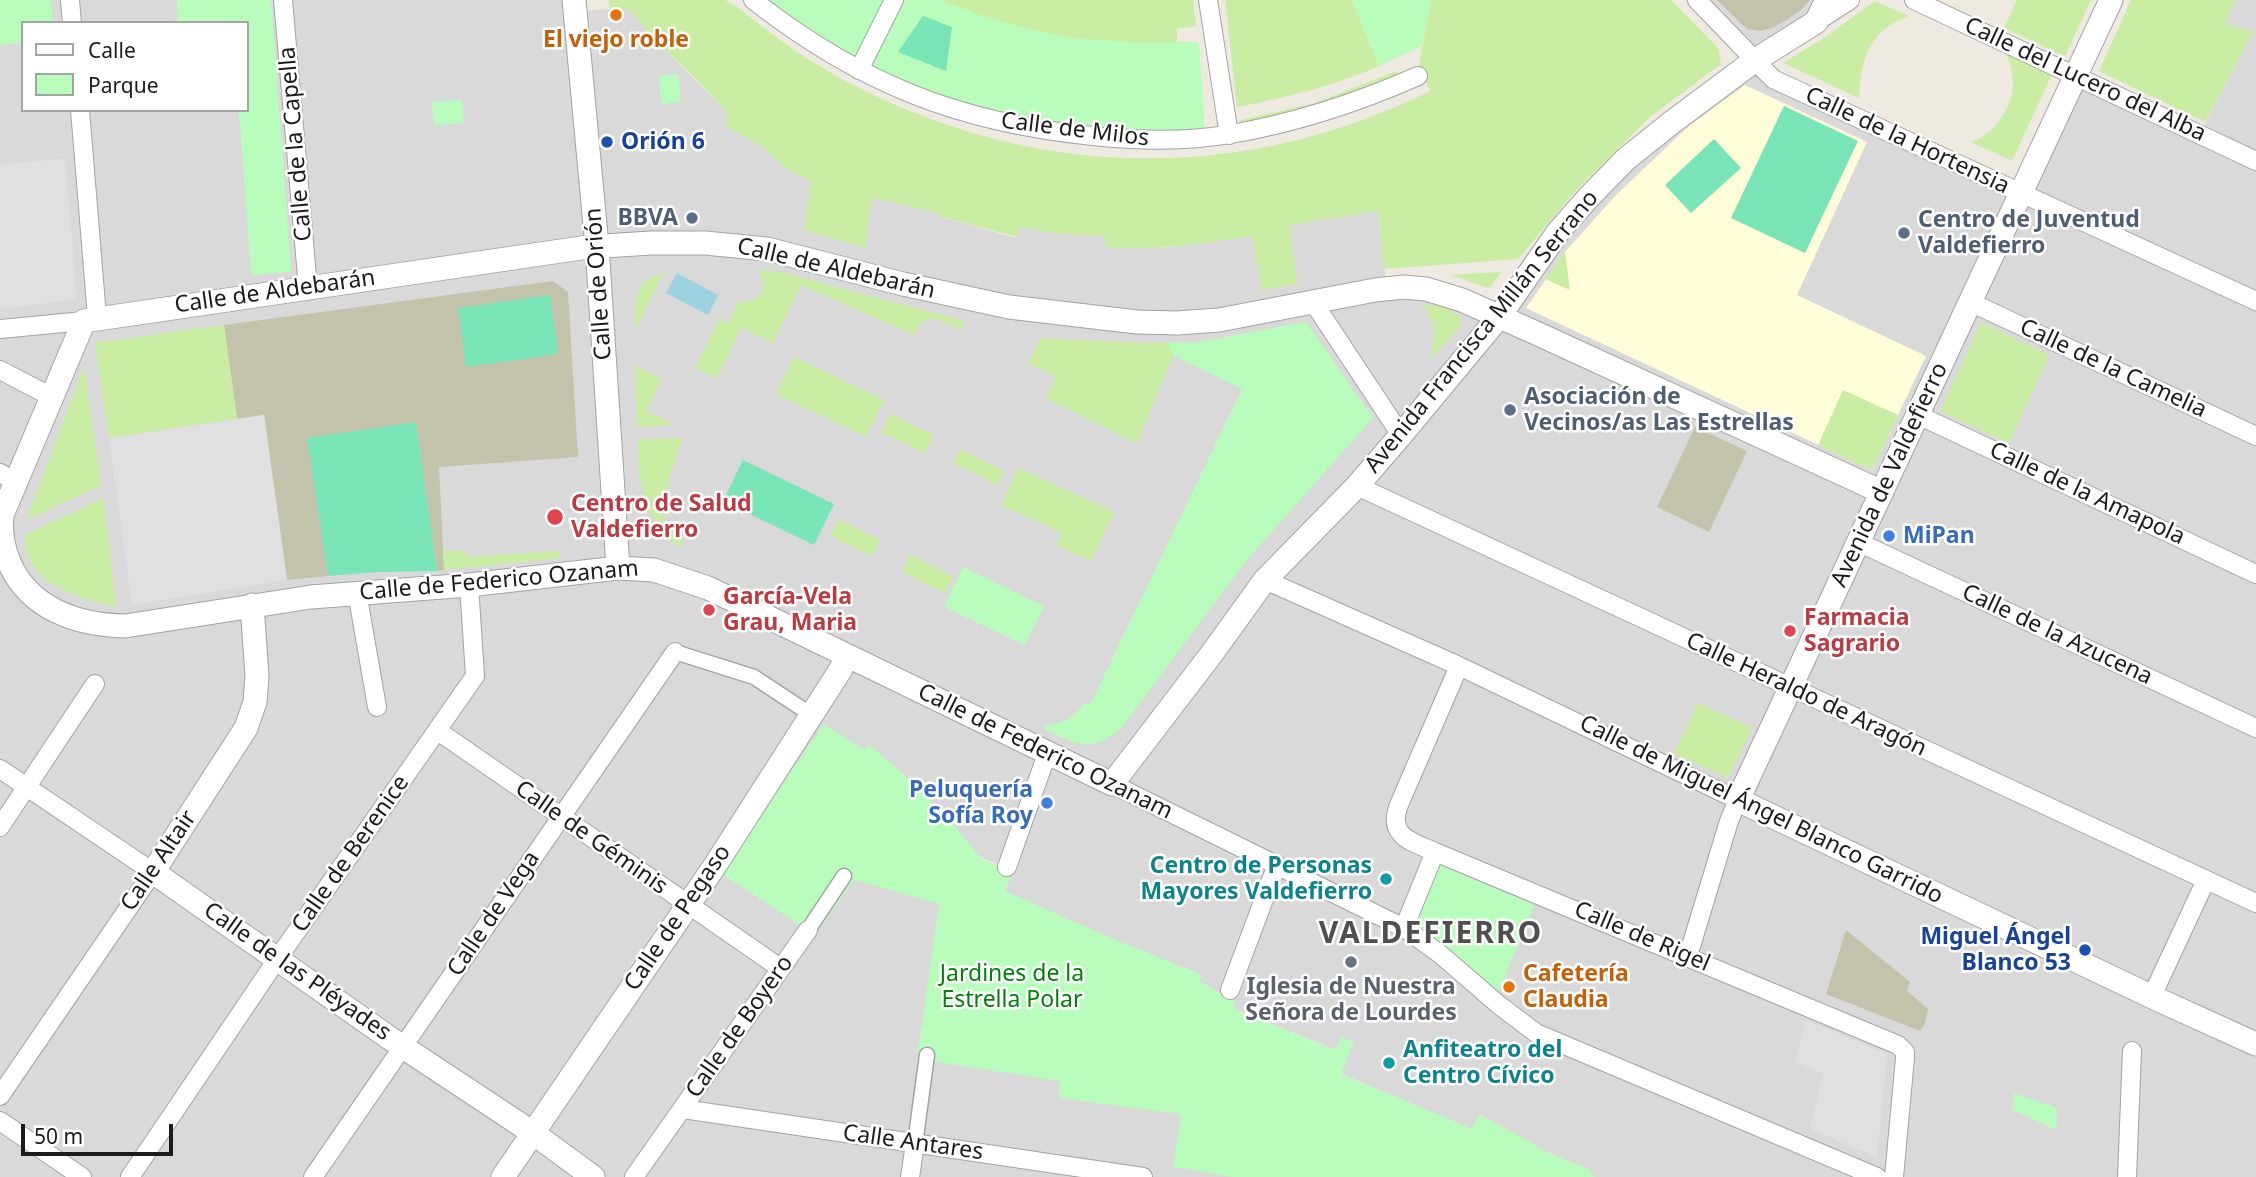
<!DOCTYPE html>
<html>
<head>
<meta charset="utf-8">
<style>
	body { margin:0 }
	#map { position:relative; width:2256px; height:1177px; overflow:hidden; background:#eee9e1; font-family:"Noto Sans",sans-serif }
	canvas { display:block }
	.legend { position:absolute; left:21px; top:21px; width:228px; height:91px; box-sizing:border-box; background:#fff; border:2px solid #a4a4a4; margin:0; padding:9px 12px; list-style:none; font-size:21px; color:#1c1c1c }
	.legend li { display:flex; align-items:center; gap:14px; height:35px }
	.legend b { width:35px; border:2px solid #a4a4a4 }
	.scale { position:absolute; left:21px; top:1124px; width:152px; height:32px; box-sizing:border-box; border:4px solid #1c1c1c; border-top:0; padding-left:9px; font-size:21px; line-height:24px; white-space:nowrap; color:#1c1c1c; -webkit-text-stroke:5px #fff; paint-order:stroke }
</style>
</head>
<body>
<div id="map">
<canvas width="2256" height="1177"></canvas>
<ul class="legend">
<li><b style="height:9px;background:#fff"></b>Calle</li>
<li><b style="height:19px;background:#b9fdbc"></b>Parque</li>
</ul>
<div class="scale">50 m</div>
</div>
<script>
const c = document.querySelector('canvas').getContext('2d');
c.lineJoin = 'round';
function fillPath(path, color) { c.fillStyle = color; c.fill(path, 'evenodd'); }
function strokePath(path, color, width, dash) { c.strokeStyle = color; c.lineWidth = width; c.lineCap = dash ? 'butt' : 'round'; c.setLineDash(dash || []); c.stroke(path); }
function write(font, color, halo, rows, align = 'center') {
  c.font = font + ' "Noto Sans",sans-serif'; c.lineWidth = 5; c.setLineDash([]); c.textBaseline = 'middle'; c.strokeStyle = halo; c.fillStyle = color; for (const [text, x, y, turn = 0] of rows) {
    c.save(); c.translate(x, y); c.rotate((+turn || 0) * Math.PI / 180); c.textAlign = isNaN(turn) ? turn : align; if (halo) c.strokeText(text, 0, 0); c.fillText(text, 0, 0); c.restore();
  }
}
fillPath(new Path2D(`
	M0,0H574L576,12L621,8L631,11L657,41L727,113L785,167L811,181L907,204L940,214V217L1016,238L1018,227L1106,236L1107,247L1161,248L1213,242L1289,225L1378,211L1387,288L1502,312L1566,223L1757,57L1702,0H1828L1765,60L1778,71L2022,187L2076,72L2202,129L2253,32L2224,24L2235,0H2256V1177H1595L1535,1147L1480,1115L1473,1130L1340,1073L1336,1050L1233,1008L1000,896L1009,869L978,856L909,783L867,747L865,750L824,726L853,879L939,903L1061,1080L1182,1114L1238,1177H0ZM23,23H247V110H23Z`), '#dad9d9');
fillPath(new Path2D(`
	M1745,85L1867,142L1797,295L1926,356L1872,470L1526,308L1565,252L1615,196L1689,126Z`), '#fffed9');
fillPath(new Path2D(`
	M1717,0H1810L1800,11L1786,20L1772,28L1760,31L1747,29Z
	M553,281L568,292L578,457L439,467L444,570L437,571L416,423L308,438L328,576L287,580L264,415L237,419L224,325Z
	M1695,427L1747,451L1709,532L1657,507Z
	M1846,930L1910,982L1907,991L1928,1009L1925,1023L1920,1031L1826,994Z`), '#c3c3ac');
fillPath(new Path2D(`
	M609,0H725C741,9 754,20 768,31C794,51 824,70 853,85C1039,180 1242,184 1430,91L1419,65L1431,0H1671L1718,48L1721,64L1650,117L1577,189L1518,259L1384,269L1378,211L1289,225L1297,284L1262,290L1252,236C1203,244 1154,251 1105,247V236L1062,234L1018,227L1017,237L938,216L939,213L872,198L865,248L804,230L811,181L785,168L763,147L727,127V113L694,77L655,40L631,11L621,8L610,9Z
	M909,0H1193L1196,26L1177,29V42H1199L1141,62Z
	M1225,0H1352L1379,66C1333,86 1286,98 1237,107Z
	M2017,0H2091L2065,56L2004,28Z
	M2131,0H2235L2225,24L2253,32L2205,122L2099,71Z
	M1875,1L1909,16C1869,30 1861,58 1859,98L1783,63L1821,40Z
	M2005,50L2053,72L2012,161L1971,142C1991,136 2008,114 2012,93C2015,79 2010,63 2005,50Z
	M1396,71L1398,77L1349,98L1242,125L1241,120L1315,103Z
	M1565,252L1570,290L1545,279Z
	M759,270L781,272L964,321L961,330L934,318L921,322L914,335L801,285L773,343L741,328L717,378L695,368L719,319L728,323L738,302L753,300L761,294L763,283Z
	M1501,272L1491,287H1485L1450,275Z
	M663,273L635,331C634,305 633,280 663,273Z
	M1422,304L1445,307L1460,317L1461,326L1430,360C1436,336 1437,325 1422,304Z
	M1981,323L2049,355L2009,443L1940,411Z
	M224,325L237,419L109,438L95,343Z
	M1041,338L1148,343L1167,342L1173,355L1137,444L1045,398L1056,377L1028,363Z
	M794,357L884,400L866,437L776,394Z
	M635,365L661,379L646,411L675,425L637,427Z
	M84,367L101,486L26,520Z
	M1843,390L1898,415L1872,470L1818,445Z
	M890,414L934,435L925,453L881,432Z
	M682,438C676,460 660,499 665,520C667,530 677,535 684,540L681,547L665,538L648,509L639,475L638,439Z
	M960,449L1004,471L997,485L953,463Z
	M1018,468L1114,512L1091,561L1056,545L1062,533L1001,505Z
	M103,498L116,606C80,600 21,582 25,535Z
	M838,520L880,540L872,556L830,536Z
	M465,550L466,557L559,551L560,558L444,570L443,551Z
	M910,555L953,577L945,593L902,572Z
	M1698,703L1752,728L1728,778L1674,754Z`), '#c9eda2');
fillPath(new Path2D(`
	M0,0H51L53,23H23V43L0,45Z
	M177,0H271L291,272L251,275L239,110H247V23H178Z
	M764,0H942L977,14L1028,29L1073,38L1144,43L1199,42L1205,132L1095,133L942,101L834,49Z
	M1352,0H1431L1422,46L1379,66Z
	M678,74L681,102L661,104L659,76Z
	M462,100L464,123L434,125L432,102Z
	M1306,322L1373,418L1246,561L1122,727C1094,754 1074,744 1044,729L1046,725C1063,724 1075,717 1084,703L1090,705L1242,389L1173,355L1167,342L1193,343Z
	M963,567L1044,606L1025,645L944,607Z
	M824,724L864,750L869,745C910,778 947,815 979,856L983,858V860L1013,871L1005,891L1118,941L1202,975L1199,981L1236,1002L1234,1009L1335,1050L1341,1037L1354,1042L1341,1074L1472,1129L1479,1114L1536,1145L1535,1147L1591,1170L1590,1172L1595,1177H1233L1173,1167L1181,1114L1059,1098L1060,1081L917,1059L939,904L854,880L815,935L721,873Z
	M1439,862L1452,864L1454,871L1534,905L1497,996L1419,930L1416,922Z
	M2014,1093L2057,1108L2056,1130L2012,1110Z`), '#b9fdbc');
fillPath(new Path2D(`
	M923,16L952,27L946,71L898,52Z
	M1784,106L1858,141L1805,253L1731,218Z
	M1714,139L1741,168L1691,213L1665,185Z
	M550,295L558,354L466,367L458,308Z
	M416,422L437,571L377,572L328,576L307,438Z
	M743,460L834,504L814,545L723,501Z`), '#78e4b7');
fillPath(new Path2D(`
	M65,159L77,299L0,309V164Z
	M264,415L287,580L132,605L109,438Z
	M1806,1020L1887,1054L1877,1157L1810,1129L1823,1074L1795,1062Z`), '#e0e0e0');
fillPath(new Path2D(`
	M677,273L718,295L708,315L666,293Z`), '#9dd3e0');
const pedestrian = new Path2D(`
	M675,652L754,677L804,710
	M808,930L844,876
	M915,1144L927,1055`);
const minor = new Path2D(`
	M70,0L72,23
	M283,0L308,288
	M753,0C859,83 959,123 1093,136C1139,141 1185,142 1231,134C1295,123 1359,102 1418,76
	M1208,0L1229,135
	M1697,0L1773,79L2256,301
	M1914,0L2256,161
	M1816,22L1850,0
	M859,70L894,0
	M80,110L97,317
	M1313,302L1401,435
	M1970,302L2256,436
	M0,329L84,321
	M0,370L52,397
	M1918,415L2256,574
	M0,473L16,482
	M1357,486L2256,903
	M1858,542L2256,728
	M1265,580L1459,666L1738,800L1729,821L1688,956
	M357,592L377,707
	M1459,666L1398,807C1388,837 1413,842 1435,852L1898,1045L1905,1052V1058L1894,1177
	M438,731L780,968
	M0,769L153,872L0,1096
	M1112,784L1404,928L1440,954L1499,1005L1536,1033L1877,1177
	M0,827L95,684
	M1007,867L1048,751
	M1404,928L1435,852
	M1230,990L1276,867
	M2152,996L2206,880
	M683,1109L1143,1177
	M0,1121L82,1177
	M130,1177L278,958L475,676L469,585
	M313,1177L675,652
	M634,1177L808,930
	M910,1177L915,1144
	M2127,1177L2132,1051`);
const tertiary = new Path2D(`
	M574,0L597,246L618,568
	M1827,0L1816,22L1754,61L1671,123L1626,159L1588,198L1558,232L1499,317L1401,435L1357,486L1265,580L1210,656L1112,784L708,588L654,570L618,568L469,585L311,597L125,626C77,625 29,609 9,562C3,547 0,532 2,515L84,321L588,247L651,243H705L767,249L903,284L1009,307L1137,322L1177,323L1219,320L1375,290L1404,287L1426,289L1462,300L1536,333L1882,492
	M2111,0L1738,800L2161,1001L2256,1044
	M252,605L257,676L255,702L246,728L153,872L391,1039L533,1133L593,1177
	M503,1177L716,864L841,669L846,655`);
strokePath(pedestrian, '#a3a3a3', 17);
strokePath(minor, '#a3a3a3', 20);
strokePath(tertiary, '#a3a3a3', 25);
strokePath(pedestrian, '#fff', 14);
strokePath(minor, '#fff', 18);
strokePath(tertiary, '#fff', 23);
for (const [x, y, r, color] of [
	[616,15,7,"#e8710a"],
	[607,142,7,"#1a4fb4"],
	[692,218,7,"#5c6f8a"],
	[1904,233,7,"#5c6f8a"],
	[1510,410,7,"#5c6f8a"],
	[555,517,9,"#e0444e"],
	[1889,536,7,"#3f7fe0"],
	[709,610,7,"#e0444e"],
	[1790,631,7,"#e0444e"],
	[1047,803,7,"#3f7fe0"],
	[1386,879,7,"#0f9aa8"],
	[2085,950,7,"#1a4fb4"],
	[1351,962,7,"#6b7280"],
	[1509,987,7,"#e8710a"],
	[1389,1063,7,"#0f9aa8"]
]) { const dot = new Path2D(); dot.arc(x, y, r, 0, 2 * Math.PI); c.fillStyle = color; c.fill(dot); strokePath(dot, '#fff', 2.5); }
write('bold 23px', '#c56008', '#fff', [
	["El viejo roble",616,40],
	["Cafetería",1523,974,"left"],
	["Claudia",1523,1000,"left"]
]);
write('23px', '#1c1c1c', '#fff', [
	["Calle del Lucero del Alba",2085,80,25],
	["Calle de Milos",1075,130,7],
	["Calle de la Hortensia",1907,141,25],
	["Calle de la Capella",296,144,-95],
	["Calle de Aldebarán",836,269,13],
	["Calle de Orión",599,284,-94],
	["Calle de Aldebarán",275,292,-8],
	["Avenida Francisca Millán Serrano",1482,332,-51],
	["Calle de la Camelia",2113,369,25],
	["Avenida de Valdefierro",1890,475,-65],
	["Calle de la Amapola",2087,494,25],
	["Calle de Federico Ozanam",499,581,-5],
	["Calle de la Azucena",2057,635,25],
	["Calle Heraldo de Aragón",1806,695,25],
	["Calle de Federico Ozanam",1045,752,26],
	["Calle de Miguel Ángel Blanco Garrido",1761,810,26],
	["Calle de Géminis",591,838,35],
	["Calle de Berenice",351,854,-55],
	["Calle Altair",159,861,-56],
	["Calle de Vega",494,914,-56],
	["Calle de Pegaso",678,918,-56],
	["Calle de Rigel",1642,937,23],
	["Calle de las Pléyades",297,972,35],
	["Calle de Boyero",740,1027,-55],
	["Calle Antares",913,1143,8]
]);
write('bold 23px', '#164399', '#fff', [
	["Orión 6",621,142],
	["Miguel Ángel",2071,937,"right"],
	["Blanco 53",2071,963,"right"]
], 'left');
write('bold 23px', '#4e5e75', '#fff', [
	["BBVA",678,218,"right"],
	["Centro de Juventud",1918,220],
	["Valdefierro",1918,246],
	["Asociación de",1524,397],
	["Vecinos/as Las Estrellas",1524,423]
], 'left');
write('bold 23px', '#be3a42', '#fff', [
	["Centro de Salud",571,504],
	["Valdefierro",571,530],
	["García-Vela",723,597],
	["Grau, Maria",723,623],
	["Farmacia",1804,618],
	["Sagrario",1804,644]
], 'left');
write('bold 23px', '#366cbe', '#fff', [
	["MiPan",1903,536],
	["Peluquería",1033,790,"right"],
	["Sofía Roy",1033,816,"right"]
], 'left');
write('bold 23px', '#0d838f', '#fff', [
	["Centro de Personas",1372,866],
	["Mayores Valdefierro",1372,892],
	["Anfiteatro del",1403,1050,"left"],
	["Centro Cívico",1403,1076,"left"]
], 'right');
write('23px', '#03810a', '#fff', [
	["Jardines de la",1012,974],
	["Estrella Polar",1012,1000]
]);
write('bold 23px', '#5b616d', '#fff', [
	["Iglesia de Nuestra",1351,987],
	["Señora de Lourdes",1351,1013]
]);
c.letterSpacing = '2px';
write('bold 30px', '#4f4f4f', '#fff', [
	["VALDEFIERRO",1431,934]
]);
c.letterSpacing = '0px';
</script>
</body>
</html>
